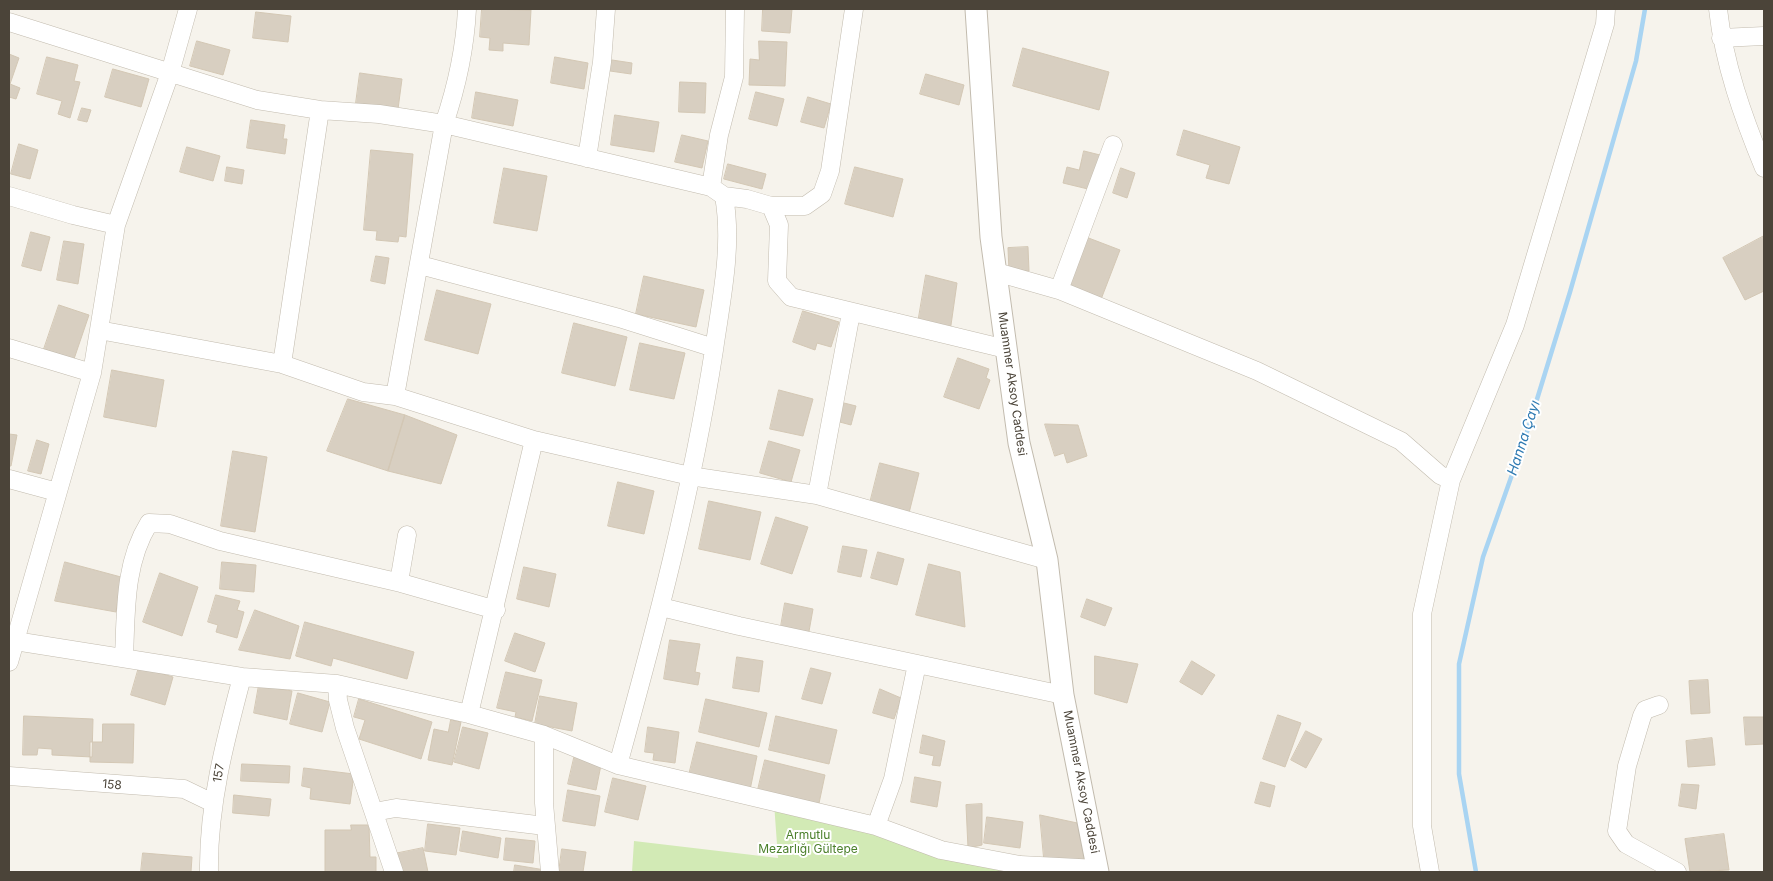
<!DOCTYPE html>
<html>
<head>
<meta charset="utf-8">
<style>
	body { margin:0 }
	#map { position:relative; width:1773px; height:881px; overflow:hidden; background:#f6f3ec; font-family:Inter,sans-serif }
	canvas { display:block }
	.frame { position:absolute; inset:0; border:10px solid #4b4439; pointer-events:none }
</style>
</head>
<body>
<div id="map">
<canvas width="1773" height="881"></canvas>
<div class="frame"></div>
</div>
<script>
const c = document.querySelector('canvas').getContext('2d');
c.lineJoin = 'round';
function fillPath(path, color) { c.fillStyle = color; c.fill(path, 'evenodd'); }
function strokePath(path, color, width, dash) { c.strokeStyle = color; c.lineWidth = width; c.lineCap = dash ? 'butt' : 'round'; c.setLineDash(dash || []); c.stroke(path); }
function write(font, color, halo, rows, align = 'center') {
  c.font = font + ' Inter,sans-serif'; c.lineWidth = 4; c.setLineDash([]); c.textBaseline = 'middle'; c.strokeStyle = halo; c.fillStyle = color; for (const [text, x, y, turn = 0] of rows) {
    c.save(); c.translate(x, y); c.rotate((+turn || 0) * Math.PI / 180); c.textAlign = isNaN(turn) ? turn : align; if (halo) c.strokeText(text, 0, 0); c.fillText(text, 0, 0); c.restore();
  }
}
fillPath(new Path2D(`
	M774,803L941,850L1098,872H632L634,841L778,858Z`), '#d2eab5');
strokePath(new Path2D(`
	M1476,872L1459,774V664L1483,557L1526,435L1570,292L1636,61L1645,9`), '#a9d4f2', 4.5);
const building = new Path2D(`
	M482,9L531,10L529,45L503,43V51L489,50L490,38L480,37Z
	M763,9H792L790,33L762,31Z
	M256,12L291,16L288,42L253,38Z
	M197,41L230,50L223,75L190,66Z
	M759,41L787,42L785,86L749,85L750,59L759,60Z
	M1023,48L1109,72L1099,110L1013,86Z
	M9,54L19,58L10,84L20,88L16,99L9,97Z
	M47,57L78,65L74,81L80,82L70,118L58,114L62,101L37,94Z
	M555,57L588,63L584,89L551,83Z
	M612,60L632,63L631,74L610,71Z
	M113,69L149,79L141,107L105,97Z
	M360,73L402,79L398,109L356,103Z
	M926,74L964,85L959,105L920,94Z
	M680,82L706,83L705,113L679,112Z
	M476,92L518,100L513,126L472,118Z
	M756,92L784,99L777,126L749,119Z
	M808,97L831,104L824,128L801,122Z
	M82,108L91,110L87,122L78,120Z
	M615,115L659,122L654,152L611,145Z
	M251,120L285,125L283,139H287L285,154L247,148Z
	M1184,130L1240,147L1229,184L1206,178L1210,165L1177,155Z
	M682,135L708,141L702,168L675,162Z
	M19,144L38,150L30,179L11,174Z
	M187,147L220,156L213,181L180,172Z
	M371,150L413,154L406,237L399,236L398,242L376,240L377,231L364,230Z
	M1084,151L1100,155L1092,190L1063,183L1067,167L1079,170Z
	M728,164L766,174L762,189L724,179Z
	M227,167L244,170L242,184L225,181Z
	M855,167L903,179L893,217L845,204Z
	M504,168L547,176L537,231L494,223Z
	M1121,168L1135,173L1127,198L1113,193Z
	M31,232L50,237L41,271L22,266Z
	M1764,236V291L1745,300L1723,258Z
	M1086,237L1120,250L1100,302L1076,294L1070,283Z
	M64,241L84,244L78,284L57,280Z
	M1028,247L1029,271L1009,272L1008,248Z
	M376,256L389,258L385,284L371,281Z
	M926,275L957,283L950,332L918,323Z
	M644,276L704,290L696,327L636,314Z
	M437,290L491,304L478,354L425,340Z
	M59,305L89,315L74,359L44,349Z
	M803,311L839,322L831,347L817,343L815,350L793,342Z
	M574,323L627,337L615,386L562,373Z
	M640,343L685,353L674,399L630,390Z
	M958,358L989,369L986,378L990,380L979,409L944,397Z
	M112,370L164,380L156,427L104,417Z
	M779,390L813,399L803,436L770,429Z
	M348,399L405,415L388,471L327,451Z
	M840,402L856,406L851,425L836,421Z
	M405,415L457,435L441,484L388,471Z
	M1045,424L1078,425L1087,456L1067,463L1064,453L1055,456Z
	M9,434L17,435L11,466H9Z
	M37,440L49,444L41,474L28,471Z
	M769,441L800,450L791,482L760,473Z
	M233,451L267,457L255,532L221,526Z
	M880,463L919,473L909,513L870,503Z
	M618,482L654,491L644,534L608,526Z
	M709,501L761,512L750,560L699,549Z
	M776,517L808,527L792,574L761,564Z
	M843,546L867,550L861,577L838,572Z
	M878,552L904,559L897,585L871,578Z
	M65,562L121,577L116,612L55,601Z
	M222,562L256,565L254,592L220,589Z
	M929,564L960,572L965,627L916,615Z
	M524,567L556,574L549,607L517,599Z
	M160,573L198,587L182,636L143,622Z
	M216,595L240,601L237,610L244,612L237,638L216,632L218,625L208,622Z
	M1087,599L1112,608L1105,626L1081,617Z
	M785,603L813,609L808,637L780,632Z
	M255,610L299,626L290,659L239,650Z
	M305,622L414,652L407,679L333,658L331,666L296,656Z
	M515,633L545,643L535,672L505,661Z
	M670,640L700,644L695,672L700,673L698,685L664,679Z
	M1095,656L1138,664L1127,703L1095,694Z
	M737,657L763,661L759,692L733,688Z
	M1192,661L1215,675L1202,695L1180,682Z
	M139,667L173,677L165,705L131,695Z
	M811,668L831,673L822,704L802,699Z
	M506,672L542,680L532,721L515,717L516,712L497,708Z
	M1708,680L1710,713L1691,714L1689,681Z
	M259,685L292,691L287,720L254,713Z
	M880,689L901,698L894,719L873,713Z
	M298,693L330,702L322,732L290,724Z
	M540,696L577,703L572,731L535,724Z
	M359,699L432,722L421,759L359,739L365,720L354,717Z
	M706,699L767,713L759,747L699,732Z
	M1278,715L1301,723L1285,767L1263,759Z
	M24,716L93,719L92,757L52,755V749L38,748L37,755H23Z
	M776,716L837,730L829,764L769,750Z
	M1744,717H1764V744L1746,745Z
	M451,720L461,722L452,765L428,760L434,729L448,732Z
	M103,724H134L133,763L90,762V742H102Z
	M463,727L488,733L479,769L454,762Z
	M648,727L679,732L675,763L653,760L654,753L645,752Z
	M1306,731L1322,739L1306,768L1291,760Z
	M923,735L945,741L940,766L932,765L934,756L920,753Z
	M1712,738L1715,765L1688,767L1686,741Z
	M697,742L757,756L750,790L689,775Z
	M575,754L602,760L596,790L568,784Z
	M765,760L825,775L818,808L757,794Z
	M242,764L290,766L289,783L241,781Z
	M304,768L354,774L350,804L310,799L311,788L302,786Z
	M915,777L941,782L937,807L911,802Z
	M613,778L646,786L638,820L605,812Z
	M1261,782L1275,786L1270,807L1255,803Z
	M1682,784L1699,785L1696,809L1679,806Z
	M568,790L600,796L595,826L563,821Z
	M234,795L271,799L269,816L233,813Z
	M982,804V845L968,848L966,805Z
	M1040,815L1082,824L1086,864L1044,858Z
	M987,817L1023,822L1020,848L984,843Z
	M428,824L460,828L456,855L425,851Z
	M351,825H369L370,857H376V872H325V830H351Z
	M463,831L501,838L498,858L460,851Z
	M1724,834L1729,870L1690,872L1685,839Z
	M506,838L535,841L533,863L504,860Z
	M423,848L428,872H398L394,854Z
	M562,849L586,852L583,872H559Z
	M143,853L192,857L191,872H141Z
	M515,865L545,870V872H514Z`);
fillPath(building, '#d8cfc1');
strokePath(building, '#d3c7b4', 1);
const minor = new Path2D(`
	M1718,9C1724,64 1743,117 1764,168
	M9,22L257,100L320,110L379,114L444,124L711,187L724,196L747,199L771,206L779,225L777,281L791,297L1006,349
	M1721,38L1764,36
	M587,158L602,62L606,9
	M711,187L719,135L734,77L735,9
	M9,196L73,215L116,225
	M771,206H805L822,194L830,171L854,9
	M420,265L619,318L714,348
	M996,272L1059,290L1257,371L1401,441L1440,475L1451,480
	M1059,290L1113,145
	M99,330L282,364L363,392L395,396L534,440L690,476L817,495L1047,560
	M9,348L92,373
	M282,364L320,110
	M395,396L444,124C457,86 465,49 467,9
	M9,479L57,492
	M817,495L851,313
	M407,535L400,576L401,583L496,610
	M661,607L739,626L1063,695
	M15,641L242,677L337,684L469,714L544,735L618,765L876,826L941,850L1020,865L1098,869
	M124,658C126,612 124,563 149,523L170,524L220,541L401,583
	M9,662L92,373L116,225L170,73L188,9
	M337,684L338,700L345,728L394,872
	M1659,705L1645,710L1642,716L1627,766L1617,831L1626,844L1677,872
	M469,714L534,440
	M544,735V803L550,872
	M618,765C656,628 692,491 714,350C721,300 733,247 724,196
	M9,776L184,789L213,803
	M374,812L396,808L545,826
	M876,826L893,779L917,664
	M209,872C208,805 225,741 242,677
	M1430,872L1422,826V614L1451,480L1515,325L1605,24L1606,9`);
const tertiary = new Path2D(`
	M976,9L991,237L1019,443L1047,560L1063,695L1098,872`);
strokePath(minor, '#c2bbae', 19);
strokePath(tertiary, '#c2bbae', 23);
strokePath(minor, '#fff', 18);
strokePath(tertiary, '#fff', 21);
write('12px', '#4b4439', '#fff', [
	["Muammer Aksoy Caddesi",1012,384,82],
	["157",219,773,-80],
	["Muammer Aksoy Caddesi",1081,782,79],
	["158",112,785,5]
]);
write('12px', '#4a7f2a', '#fff', [
	["Armutlu",808,835],
	["Mezarlığı Gültepe",808,849]
]);
write('italic 14px', '#2e7ab2', '#fff', [
	["Hanna Çayı",1524,438,-72]
]);
</script>
</body>
</html>
